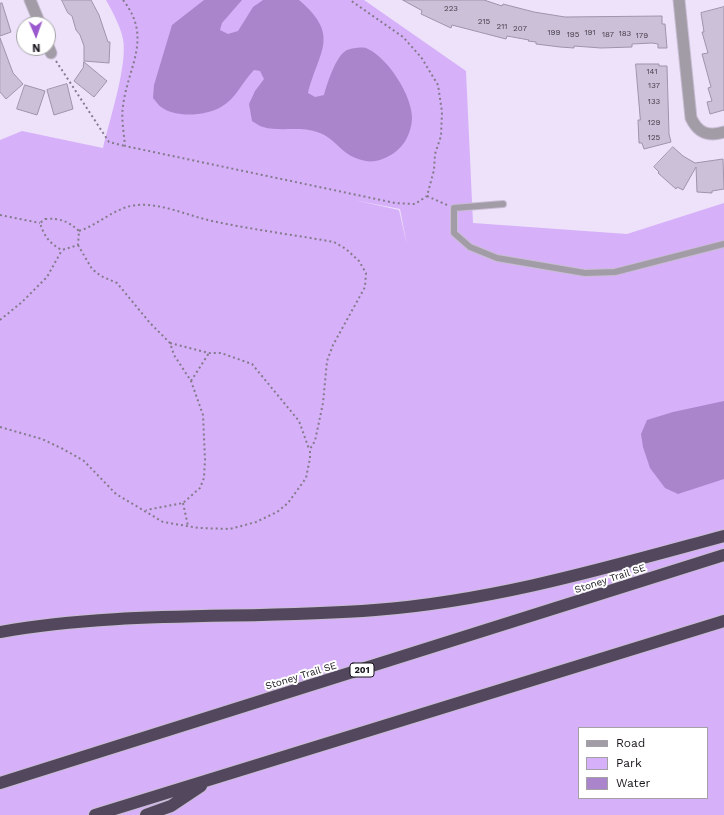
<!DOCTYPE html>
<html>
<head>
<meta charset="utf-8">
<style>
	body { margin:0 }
	#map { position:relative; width:724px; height:815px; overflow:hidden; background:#eee2fb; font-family:"Work Sans",sans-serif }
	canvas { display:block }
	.legend { position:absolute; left:578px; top:727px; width:130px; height:72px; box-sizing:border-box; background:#fff; border:1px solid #a3a1a5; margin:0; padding:5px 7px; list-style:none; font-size:12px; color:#19151d }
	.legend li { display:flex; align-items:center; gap:8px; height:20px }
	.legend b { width:20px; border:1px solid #a3a1a5 }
	.north { position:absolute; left:16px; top:16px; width:40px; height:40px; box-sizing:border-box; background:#fff; border:1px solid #a3a1a5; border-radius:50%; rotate:178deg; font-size:11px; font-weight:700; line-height:16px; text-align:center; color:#19151d }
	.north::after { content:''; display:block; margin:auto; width:14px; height:18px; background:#9b59ce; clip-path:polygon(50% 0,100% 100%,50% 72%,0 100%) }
</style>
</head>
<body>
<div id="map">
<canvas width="724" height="815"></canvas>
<ul class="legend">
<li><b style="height:5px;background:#a19ca6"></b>Road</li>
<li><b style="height:11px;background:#d6b0f8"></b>Park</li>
<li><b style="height:11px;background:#ab85cc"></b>Water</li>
</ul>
<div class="north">N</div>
</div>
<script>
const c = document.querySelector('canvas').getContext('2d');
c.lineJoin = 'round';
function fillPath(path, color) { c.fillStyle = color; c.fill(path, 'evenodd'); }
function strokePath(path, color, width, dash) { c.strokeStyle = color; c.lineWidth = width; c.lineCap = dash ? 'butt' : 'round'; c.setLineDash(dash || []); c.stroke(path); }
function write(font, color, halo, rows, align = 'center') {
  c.font = font + ' "Work Sans",sans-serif'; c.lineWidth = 4; c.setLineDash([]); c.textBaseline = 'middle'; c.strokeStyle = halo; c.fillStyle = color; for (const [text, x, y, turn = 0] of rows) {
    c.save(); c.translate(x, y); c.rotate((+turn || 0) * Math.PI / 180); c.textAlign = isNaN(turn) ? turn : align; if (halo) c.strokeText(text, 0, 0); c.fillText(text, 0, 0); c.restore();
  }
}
fillPath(new Path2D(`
	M106,0H364L466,71L473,223L627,234L724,203V815H0V140L22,131L103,148C109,121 128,65 123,39C120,25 113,13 106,0ZM354,200L400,209L407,245L399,210ZM579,728H707V798H579Z`), '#d6b0f8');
fillPath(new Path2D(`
	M204,0H242L222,23L220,30L228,34L238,31L253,7L263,0H299C341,36 319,50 308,93L315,97L324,95C327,84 336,55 347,50C353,48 363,46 368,49C388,58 413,97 412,119C411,133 405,145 394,153C387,158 375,163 366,161C341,157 337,138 317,132C300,126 280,132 263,127C259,126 256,123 252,121L249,104L255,91L264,79L260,71L254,70C242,82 236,99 221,107C205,116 176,118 161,107C158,105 155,100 153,98L154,85L172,25Z
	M724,401V479L678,494L665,488L650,468L643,447L641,434L647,420L673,412Z`), '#ab85cc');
const building = new Path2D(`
	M62,0H91L99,15L108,42H110L109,63L84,61V46L80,35L76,30L72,16L68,13Z
	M403,0H484L502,6L503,4L534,12L565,17L662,16V24H665L667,48H658V44L652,43L632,44V47L601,48L574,46V48L560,47L536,44V42L528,41L529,40L507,36L506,39L452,25L451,28L421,14L422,11Z
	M2,3L11,32L0,36V4Z
	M724,7V110L710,114L707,102L712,101L708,88L711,87L702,54L708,53L702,32H704L701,13Z
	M0,38L13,73L23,84L6,99L0,92Z
	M84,62L107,81L94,97L74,81L83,68Z
	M636,64H659V66H667L669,134L671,142L644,149L642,143H639L638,120H640Z
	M67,84L73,109L54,115L47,90Z
	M25,85L45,91L37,115L17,109Z
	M673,147L683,156L695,163L723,159L724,189L712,191V193L697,192L696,167L683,190L677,187L676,189L658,173L659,172L654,167Z`);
fillPath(building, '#ccc0d8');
strokePath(building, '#9f93aa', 1);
const service = new Path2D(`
	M503,204L454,208V233L470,247L497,258L585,273L615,272L724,244`);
const minor = new Path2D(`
	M30,0L40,24
	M679,0L691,118C698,133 708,137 724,132
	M48,46L51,53`);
const motorway = new Path2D(`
	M0,632C123,610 250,620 375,610C494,601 609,567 724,536
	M0,783L724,555
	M95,815L724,621
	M146,815L171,806L201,786`);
strokePath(service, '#c8bdd3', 8);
strokePath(minor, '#c8bdd3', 13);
strokePath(motorway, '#c8bdd3', 14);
strokePath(new Path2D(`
	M123,0C153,38 128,66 123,106C121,119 124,133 125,146L395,203L415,204L427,196L434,170L435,154L441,136L442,112L438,85L421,57L403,37L350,0
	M56,61L109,142L125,146
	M427,196L447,205
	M0,215L40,223
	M45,219C60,218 68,221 79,231L78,245L62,250C50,244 44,236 40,223Z
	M78,245L92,269L101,276L117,283L150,323L170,343L174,355L191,381L203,415L205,460L204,478L200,488L183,503L146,510
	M0,320L22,302L47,277L62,250
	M170,343L209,353H221L252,364L299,421L309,449
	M191,381L209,353
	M0,427L42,439L63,449L84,461L116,494L163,522L199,528L230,529L256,522L277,512L288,503L306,478L310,458V449L315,441L323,403L327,361L333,345L365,287L366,273L359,261L346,249L334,242C295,235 255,230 217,222C190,217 164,203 137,205C115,207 100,224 79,231
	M183,503L188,526`), '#837b8b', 2, [2, 3]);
strokePath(service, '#a19ca6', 6);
strokePath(minor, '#a19ca6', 11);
strokePath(motorway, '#52475c', 12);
write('8px', '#46404c', null, [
	["223",451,9],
	["215",484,22],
	["211",502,27],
	["207",520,29],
	["199",554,33],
	["191",590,33],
	["183",625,34],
	["195",573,35],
	["187",608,35],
	["179",642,36],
	["141",652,72],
	["137",654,86],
	["133",654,102],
	["129",654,123],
	["125",654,138]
]);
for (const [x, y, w] of [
	[362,670,24]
]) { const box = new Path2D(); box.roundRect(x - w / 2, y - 7, w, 14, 3); c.fillStyle = '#fff'; c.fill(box); strokePath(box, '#19151d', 1); }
write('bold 9px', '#19151d', null, [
	["201",362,670]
]);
write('10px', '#19151d', '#fff', [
	["Stoney Trail SE",610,579,-18],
	["Stoney Trail SE",301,676,-17]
]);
</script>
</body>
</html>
